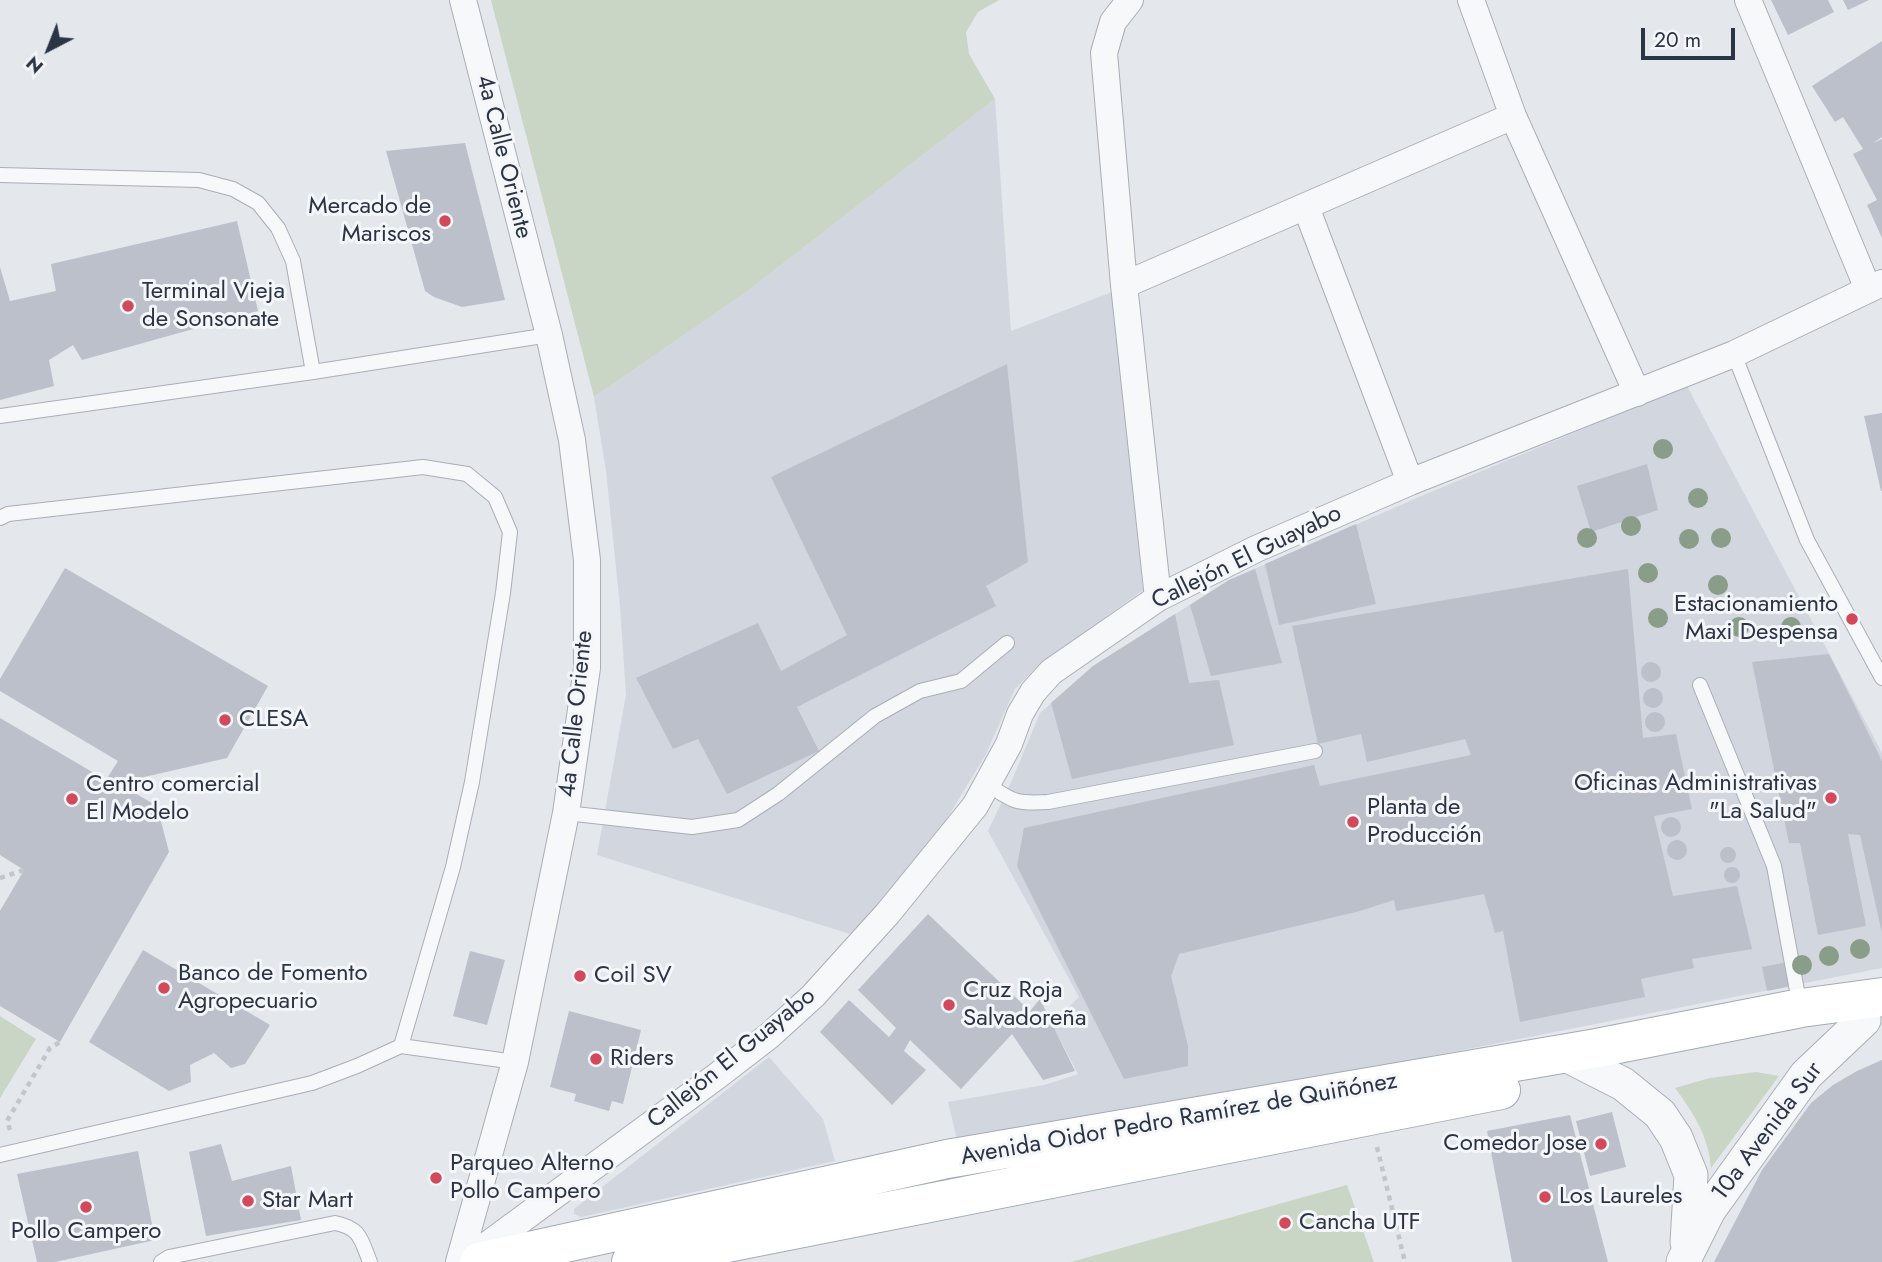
<!DOCTYPE html>
<html>
<head>
<meta charset="utf-8">
<style>
	body { margin:0 }
	#map { position:relative; width:1882px; height:1262px; overflow:hidden; background:#e4e7ec; font-family:Jost,sans-serif }
	canvas { display:block }
	.north { position:absolute; left:14px; top:14px; width:70px; height:70px; -webkit-text-stroke:5px #f4f6f9; paint-order:stroke; rotate:222deg; font-size:19px; font-weight:700; line-height:28px; text-align:center; color:#2b3445 }
	.north::after { content:''; display:block; margin:auto; width:24px; height:32px; background:#2b3445; clip-path:polygon(50% 0,100% 100%,50% 72%,0 100%) }
	.scale { position:absolute; left:1641px; top:28px; width:94px; height:32px; box-sizing:border-box; border:4px solid #2b3445; border-top:0; padding-left:9px; font-size:21px; line-height:24px; white-space:nowrap; color:#2b3445; -webkit-text-stroke:5px #f4f6f9; paint-order:stroke }
</style>
</head>
<body>
<div id="map">
<canvas width="1882" height="1262"></canvas>
<div class="north">N</div>
<div class="scale">20 m</div>
</div>
<script>
const c = document.querySelector('canvas').getContext('2d');
c.lineJoin = 'round';
function fillPath(path, color) { c.fillStyle = color; c.fill(path, 'evenodd'); }
function strokePath(path, color, width, dash) { c.strokeStyle = color; c.lineWidth = width; c.lineCap = dash ? 'butt' : 'round'; c.setLineDash(dash || []); c.stroke(path); }
function write(font, color, halo, rows, align = 'center') {
  c.font = font + ' Jost,sans-serif'; c.lineWidth = 6; c.setLineDash([]); c.textBaseline = 'middle'; c.strokeStyle = halo; c.fillStyle = color; for (const [text, x, y, turn = 0] of rows) {
    c.save(); c.translate(x, y); c.rotate((+turn || 0) * Math.PI / 180); c.textAlign = isNaN(turn) ? turn : align; if (halo) c.strokeText(text, 0, 0); c.fillText(text, 0, 0); c.restore();
  }
}
fillPath(new Path2D(`
	M995,99L1011,331L1112,292L1143,590L1039,665L1015,689L985,756L946,820L884,906L850,934L597,855L626,695L620,606L606,471L594,397L745,293Z
	M1687,386L1882,753V968L1386,1065L1139,1106L957,1139L948,1102L1044,1085L1078,1074L1052,1024L1079,997L988,831L1012,780L1040,713L1093,666L1229,580L1426,494Z
	M769,1057L823,1119L835,1161L581,1217L574,1214V1209Z`), '#d2d6de');
fillPath(new Path2D(`
	M491,0H999L978,12L966,32L969,54L995,99L745,293L594,397Z
	M0,1016L36,1039L0,1098Z
	M1756,1072L1779,1076L1711,1168C1709,1137 1693,1112 1675,1088L1710,1078Z
	M1347,1185L1374,1262H1071Z`), '#c9d6c5');
fillPath(new Path2D(`
	M1771,0H1828L1834,12L1788,35Z
	M1843,0H1869L1848,10Z
	M1882,41V137L1873,143L1882,139V238L1867,205L1877,200L1853,154L1863,149L1843,117L1835,122L1812,86Z
	M465,143L505,300L462,307L434,297L425,291L386,151Z
	M237,221L258,311L82,360L73,345L49,360L54,386L0,400V267L10,301L56,291L51,264Z
	M1007,364L1028,562L986,586L996,606L797,707L819,751L727,794L698,739L673,749L636,678L758,623L781,671L847,635L771,477Z
	M1882,413V491H1881L1864,416Z
	M1647,464L1658,510L1591,532L1577,486Z
	M1356,524L1376,604L1279,625L1265,564Z
	M65,568L268,686L227,758L140,778L133,792L157,806L169,852L60,1042L0,1006V911L24,870L0,855V718L106,780L118,761L0,691V679Z
	M1255,569L1282,663L1211,676L1190,605L1229,580Z
	M1628,569L1643,738L1676,734L1692,809L1654,816L1673,896L1737,886L1752,949L1692,959L1694,968L1641,979L1645,997L1520,1022L1503,931L1495,933L1484,894L1396,911L1394,900L1360,911L1179,954L1171,976L1188,1046V1066L1124,1079L1017,866L1024,828L1314,765L1320,786L1471,755L1465,739L1367,762L1361,734L1318,744L1292,626Z
	M1175,614L1189,683L1219,680L1234,745L1072,779L1051,703L1093,666Z
	M1829,654L1882,761V933L1860,835L1848,834L1866,926L1818,935L1800,843H1789L1752,662Z
	M1641 672a10 10 0 1 1 20 0a10 10 0 1 1-20 0Z
	M1643 698a10 10 0 1 1 20 0a10 10 0 1 1-20 0Z
	M1645 722a10 10 0 1 1 20 0a10 10 0 1 1-20 0Z
	M1661 827a10 10 0 1 1 20 0a10 10 0 1 1-20 0Z
	M1667 850a10 10 0 1 1 20 0a10 10 0 1 1-20 0Z
	M1720 855a8 8 0 1 1 16 0a8 8 0 1 1-16 0Z
	M1724 875a8 8 0 1 1 16 0a8 8 0 1 1-16 0Z
	M928,914L1030,1011L1040,999L1075,1071L1043,1080L1012,1034L961,1089L910,1040L904,1051L926,1070L892,1105L820,1032L849,1000L889,1037L896,1028L858,990Z
	M143,950L270,1025L245,1064L231,1068L214,1053L190,1065L191,1082L169,1091L89,1042Z
	M470,951L505,960L487,1025L453,1016Z
	M1788,962L1792,986L1767,991L1762,967Z
	M569,1011L641,1030L623,1104L612,1101L609,1111L574,1101L576,1094L550,1087Z
	M1882,1060V1262H1714L1762,1170L1811,1103L1833,1085L1857,1071Z
	M1612,1112L1626,1167L1590,1176L1576,1121Z
	M1570,1115L1608,1262H1512L1487,1131Z
	M221,1144L232,1181L291,1166L301,1220L206,1236L189,1152Z
	M138,1151L155,1240L55,1262H37L17,1174Z`), '#bbc0ca');
const service = new Path2D(`
	M0,175L199,180L233,189L258,203L278,228L293,261L313,372
	M1734,354L1807,540L1882,678
	M0,416L313,372L549,335
	M0,518L8,514L423,467L467,474L495,497L510,532L503,593L472,782L453,867L401,1046
	M1700,685L1774,866L1800,1007
	M987,784C1013,802 1017,804 1048,802L1315,751
	M566,813L692,827L738,820L778,794L875,716L920,691L961,681L1007,643
	M0,1155L312,1083L357,1066L401,1046L515,1062
	M161,1262L169,1257L335,1223C361,1228 361,1240 370,1262`);
const minor = new Path2D(`
	M1130,0L1113,22L1104,53L1124,285L1158,598
	M1471,0L1513,116L1637,393
	M1748,0L1868,289
	M1306,207L1410,482
	M1124,285L1513,116
	M468,1259L717,1076L769,1036L813,996L888,913L975,806L1009,744L1020,714L1033,692L1051,672L1158,598L1256,549L1410,482L1734,354L1882,283
	M459,1262L515,1062L566,813L587,668V560L572,440L549,335L463,0`);
const tertiary = new Path2D(`
	M1564,1054L1623,1084L1660,1114L1676,1138L1691,1175L1687,1242
	M1683,1262L1709,1210L1806,1075L1864,1020`);
const primary = new Path2D(`
	M479,1262L947,1159L1597,1048L1801,1008L1882,997
	M631,1262L1501,1090`);
strokePath(service, '#a9aeb7', 16);
strokePath(minor, '#a9aeb7', 28);
strokePath(tertiary, '#a9aeb7', 35);
strokePath(primary, '#a3abb8', 40);
strokePath(new Path2D(`
	M0,878L24,870
	M10,1130L7,1121L50,1048L60,1042
	M1377,1147L1405,1262`), '#c2c5cb', 4.5, [5, 5]);
strokePath(service, '#f7f8fa', 14);
strokePath(minor, '#f7f8fa', 26);
strokePath(tertiary, '#f7f8fa', 33);
strokePath(primary, '#fff', 38);
c.fillStyle = '#899d89';
for (const [x, y] of [
	[1663,449],
	[1698,498],
	[1631,526],
	[1587,538],
	[1721,538],
	[1689,539],
	[1648,573],
	[1718,585],
	[1658,618],
	[1739,627],
	[1791,627],
	[1860,949],
	[1829,956],
	[1802,965]
]) { c.beginPath(); c.arc(x, y, 10, 0, 2 * Math.PI); c.fill(); }
for (const [x, y, r, color] of [
	[445,221,7,"#d1495b"],
	[128,306,7,"#d1495b"],
	[1852,619,7,"#d1495b"],
	[225,720,7,"#d1495b"],
	[1831,798,7,"#d1495b"],
	[72,799,7,"#d1495b"],
	[1353,822,7,"#d1495b"],
	[580,976,7,"#d1495b"],
	[164,988,7,"#d1495b"],
	[949,1005,7,"#d1495b"],
	[596,1059,7,"#d1495b"],
	[1601,1144,7,"#d1495b"],
	[436,1178,7,"#d1495b"],
	[1545,1197,7,"#d1495b"],
	[248,1201,7,"#d1495b"],
	[86,1207,7,"#d1495b"],
	[1285,1223,7,"#d1495b"]
]) { const dot = new Path2D(); dot.arc(x, y, r, 0, 2 * Math.PI); c.fillStyle = color; c.fill(dot); strokePath(dot, '#f4f6f9', 2.5); }
write('24px', '#2b3445', '#f4f6f9', [
	["4a Calle Oriente",503,157,76],
	["Callejón El Guayabo",1247,558,-26],
	["4a Calle Oriente",577,714,-84],
	["Callejón El Guayabo",732,1059,-39],
	["Avenida Oidor Pedro Ramírez de Quiñónez",1179,1120,-10],
	["10a Avenida Sur",1768,1132,-53]
]);
write('24px', '#2b3445', '#f4f6f9', [
	["Mercado de",431,207,"right"],
	["Mariscos",431,235,"right"],
	["Terminal Vieja",142,292],
	["de Sonsonate",142,320],
	["Estacionamiento",1838,605,"right"],
	["Maxi Despensa",1838,633,"right"],
	["CLESA",239,720],
	["Oficinas Administrativas",1817,784,"right"],
	["\"La Salud\"",1817,812,"right"],
	["Centro comercial",86,785],
	["El Modelo",86,813],
	["Planta de",1367,808],
	["Producción",1367,836],
	["Banco de Fomento",178,974],
	["Agropecuario",178,1002],
	["Coil SV",594,976],
	["Cruz Roja",963,991],
	["Salvadoreña",963,1019],
	["Riders",610,1059],
	["Comedor Jose",1587,1144,"right"],
	["Parqueo Alterno",450,1164],
	["Pollo Campero",450,1192],
	["Los Laureles",1559,1197],
	["Star Mart",262,1201],
	["Cancha UTF",1299,1223],
	["Pollo Campero",86,1232,"center"]
], 'left');
</script>
</body>
</html>
